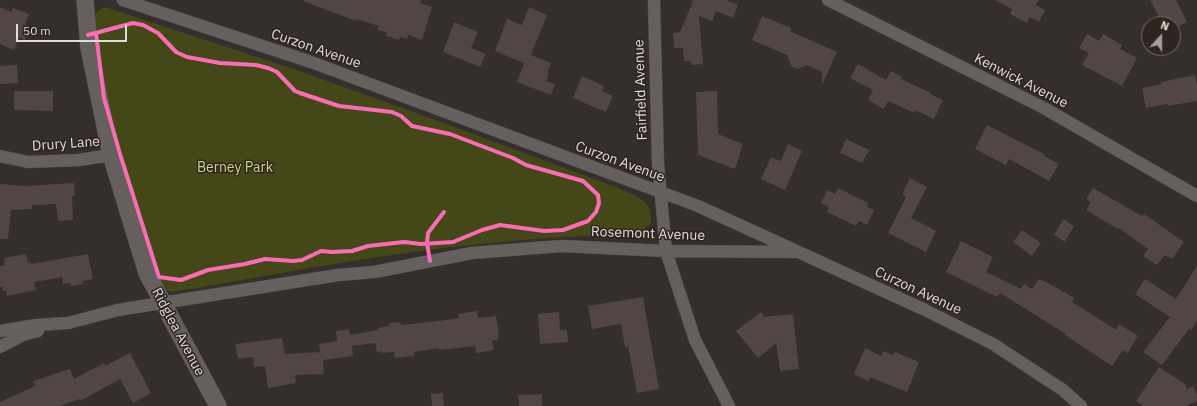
<!DOCTYPE html>
<html>
<head>
<meta charset="utf-8">
<style>
	body { margin:0 }
	#map { position:relative; width:1197px; height:406px; overflow:hidden; background:#342e2c; font-family:"IBM Plex Sans",sans-serif }
	canvas { display:block }
	.north { position:absolute; left:1141px; top:16px; width:40px; height:40px; box-sizing:border-box; background:#2e2420; border:1px solid #766d6a; border-radius:50%; rotate:21deg; font-size:11px; font-weight:700; line-height:16px; text-align:center; color:#e2dbd8 }
	.north::after { content:''; display:block; margin:auto; width:14px; height:18px; background:#a59e9c; clip-path:polygon(50% 0,100% 100%,50% 72%,0 100%) }
	.scale { position:absolute; left:16px; top:24px; width:111px; height:18px; box-sizing:border-box; border:2px solid #e2dbd8; border-top:0; padding-left:5px; font-size:12px; line-height:14px; white-space:nowrap; color:#e2dbd8; -webkit-text-stroke:3px #2e2420; paint-order:stroke }
</style>
</head>
<body>
<div id="map">
<canvas width="1197" height="406"></canvas>
<div class="north">N</div>
<div class="scale">50 m</div>
</div>
<script>
const c = document.querySelector('canvas').getContext('2d');
c.lineJoin = 'round';
function fillPath(path, color) { c.fillStyle = color; c.fill(path, 'evenodd'); }
function strokePath(path, color, width, dash) { c.strokeStyle = color; c.lineWidth = width; c.lineCap = dash ? 'butt' : 'round'; c.setLineDash(dash || []); c.stroke(path); }
function write(font, color, halo, rows, align = 'center') {
  c.font = font + ' "IBM Plex Sans",sans-serif'; c.lineWidth = 3; c.setLineDash([]); c.textBaseline = 'middle'; c.strokeStyle = halo; c.fillStyle = color; for (const [text, x, y, turn = 0] of rows) {
    c.save(); c.translate(x, y); c.rotate((+turn || 0) * Math.PI / 180); c.textAlign = isNaN(turn) ? turn : align; if (halo) c.strokeText(text, 0, 0); c.fillText(text, 0, 0); c.restore();
  }
}
fillPath(new Path2D(`
	M105,7L294,69L441,122L616,187C635,196 653,199 651,223L638,235C541,235 442,247 346,262C288,271 230,283 172,292L164,289L157,277L128,201L94,44L95,16L96,12Z`), '#444717');
fillPath(new Path2D(`
	M304,0H421L420,3L432,7L422,40L408,35L407,39L400,37L399,40L386,36L387,32L377,30L379,26L357,19L356,21L303,1Z
	M691,0H726L738,5L733,18L716,11L712,21L699,16L703,64L691,65V61H684L683,48H674L673,33L680,32L693,1Z
	M995,0H1039L1036,5L1045,10L1039,22L1030,17L1027,23L1010,14L1012,9Z
	M1150,0H1176L1187,22L1173,29V24H1163Z
	M0,7L12,12L13,8L29,14L25,25L30,27L25,40L19,37L14,50L0,44Z
	M529,7L547,15L531,55L551,63L547,73H549L546,81L555,84L551,95L517,82L524,63L495,51L507,19L522,25Z
	M762,16L791,28L790,31L837,52L822,85V72L807,65L798,69L791,66L787,55L752,40Z
	M454,22L478,32L471,48L486,54L480,67L443,52Z
	M1087,34L1099,41L1103,34L1122,45L1120,49L1137,58L1122,86L1082,65L1089,53L1079,48Z
	M858,64L886,80L891,71L902,77L901,79L931,93L930,94L943,100L934,119L915,110L914,113L888,101L884,109L868,100L873,90L850,78Z
	M17,65L18,83L0,84V66Z
	M1195,75L1197,85V101L1168,106V104L1146,108L1142,88L1161,84V82Z
	M582,76L604,86L602,91L613,96L606,112L573,98Z
	M14,91H53V111L14,110Z
	M717,91L718,134L743,144L735,169L698,155L696,92Z
	M987,125L1044,154V156L1059,164L1049,181L1009,159L1006,165L975,149Z
	M846,139L869,150L862,163L840,153Z
	M788,144L802,151L785,190L761,179L771,157L781,161Z
	M910,178L927,187L911,218L936,231L926,252L888,233L906,197L902,194Z
	M74,183L75,196H72L73,220L58,221L56,204L32,205V209L11,210L8,239H0V184L25,186Z
	M838,188L868,203L867,207L874,210L867,225L859,221L856,226L827,212L829,207L821,203L827,190L835,194Z
	M1093,188L1142,216L1144,214L1184,242L1172,259L1165,255L1157,265L1143,256L1148,249L1119,228L1118,229L1086,210L1091,202L1086,199Z
	M1063,219L1074,226L1065,242L1054,235Z
	M1022,230L1041,243L1032,256L1013,242Z
	M961,241L993,257L986,272L1021,289L1024,284L1032,289L1039,279L1054,286L1074,298L1072,302L1116,330L1119,324L1138,336L1128,353L1123,350L1112,366L1065,335L1066,334L1000,293L997,297L946,272Z
	M26,254L28,263L30,262L31,264L88,254L93,279L82,281L83,284L71,286L70,283L63,284L62,277L34,282L36,290L7,296L6,291H3V287H0V266L5,265L4,258Z
	M1197,266V321L1191,330L1189,329L1162,365L1143,352L1170,317L1135,294L1145,279L1176,299Z
	M643,297L659,389L637,393L628,346L625,347L621,324L592,329L588,306Z
	M477,311L478,318L496,316L499,334H498V340L492,341L494,350L476,353L475,346L439,350V348L414,352V356L395,358L394,352L382,353L381,351L377,352L375,343L352,346L353,356L323,360L324,374L295,375L296,383L268,388L265,366L254,367L253,357L238,359L235,344L282,338L285,354L320,352L319,344L337,341L336,331L349,329L350,335L378,330V328L389,326V323L400,322L401,325L447,320L459,318L458,314Z
	M559,312L560,330H567L568,342L540,344L538,314Z
	M761,312L764,317L793,314L799,369L780,371L776,343L758,358L736,331Z
	M865,348L881,356L883,351L893,355L895,352L919,362L907,392L870,377L868,381L854,374Z
	M130,353L151,393L133,403L120,379L80,401L79,399L60,406H0V402L35,386L33,381L70,369L74,379L104,363L105,366Z
	M1159,367L1185,384L1187,389L1193,386L1197,395V401L1186,406H1143L1136,401Z
	M443,393L444,406H432L431,394Z
	M542,394V406H519L518,395Z`), '#524545');
const street = new Path2D(`
	M123,0L311,62L698,206L923,309L993,344L1063,390L1081,406
	M654,0L658,164L666,251L695,340L729,406
	M828,0L1044,108L1197,196
	M0,156L28,162L79,160L111,155
	M0,331L36,325L68,323L118,310L338,275L374,272L472,253L561,246L666,251L794,252
	M0,347L23,335L38,331`);
const secondary = new Path2D(`
	M85,0L89,48L111,155L147,273L218,406`);
strokePath(street, '#4f4b48', 13);
strokePath(secondary, '#4f4b48', 18);
strokePath(street, '#65605d', 12);
strokePath(secondary, '#65605d', 17);
strokePath(new Path2D(`
	M88,35L133,23L143,25L158,33L176,52L187,57L220,63L256,65L268,68L277,72L295,91L300,93L339,106L392,112L401,116L412,126L450,134L513,158L526,165L583,181L598,195L599,203L596,212L588,221L563,230L544,231L500,225L482,230L453,242L421,244L404,242L368,246L352,251L332,252L321,251L302,260L293,261L265,259L245,264L208,270L181,280L159,277L120,154L104,98L96,33
	M430,261L427,243L428,233L444,212`), '#f96db3', 4);
write('14px', '#e2dbd8', '#2e2420', [
	["Curzon Avenue",316,49,19],
	["Kenwick Avenue",1021,81,27],
	["Fairfield Avenue",641,90,-92],
	["Drury Lane",66,144,-4],
	["Curzon Avenue",620,162,20],
	["Rosemont Avenue",648,234,2],
	["Curzon Avenue",918,291,25],
	["Ridglea Avenue",178,332,62]
]);
write('14px', '#cdd580', '#2e2420', [
	["Berney Park",235,168]
]);
</script>
</body>
</html>
